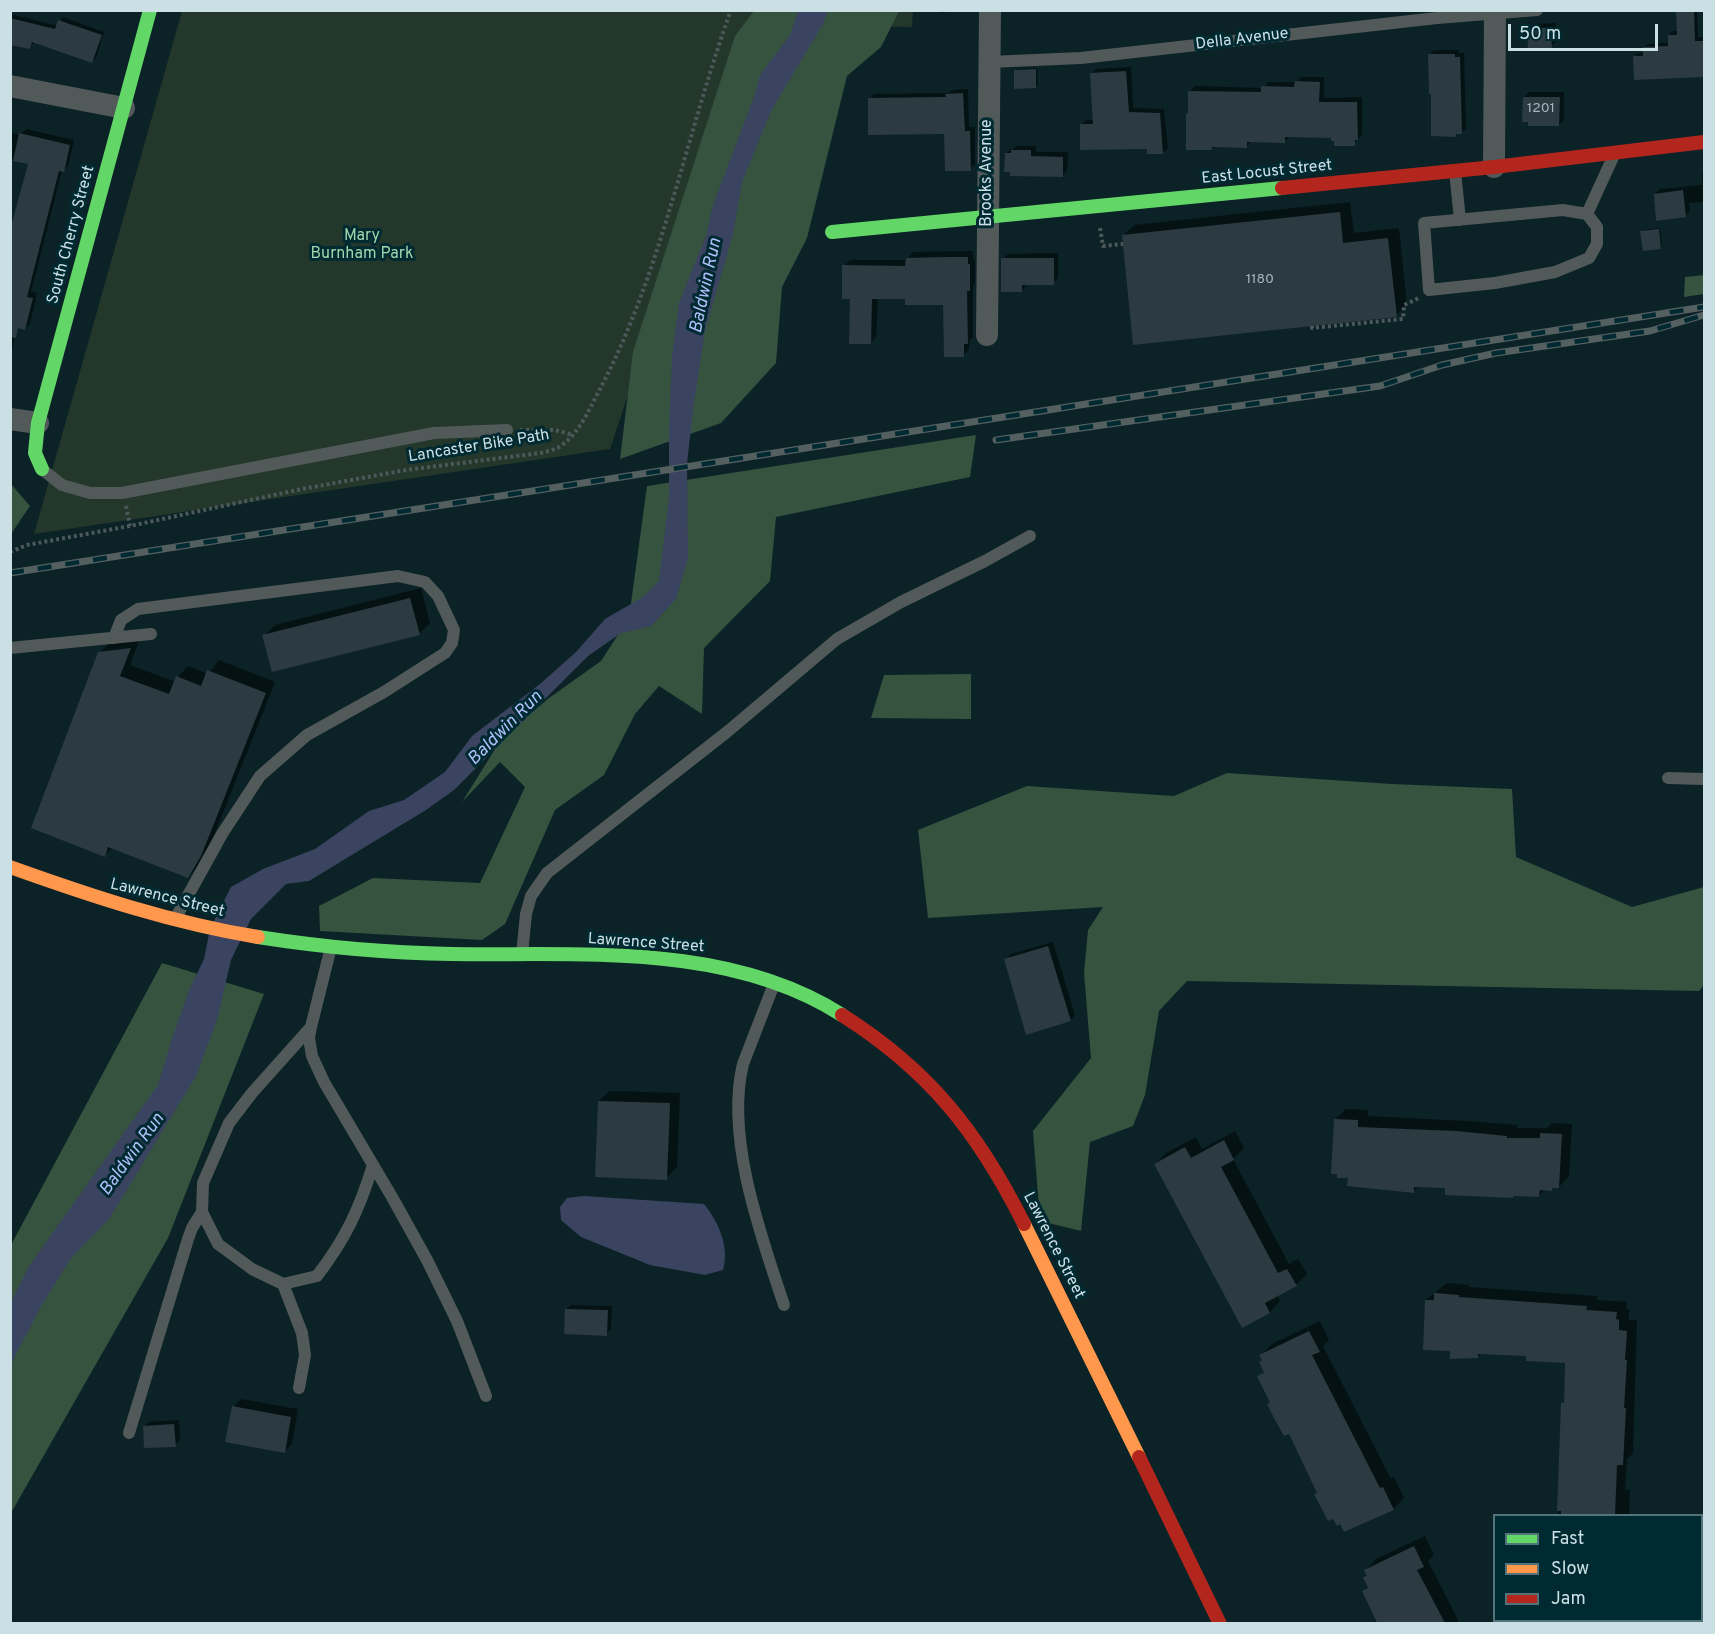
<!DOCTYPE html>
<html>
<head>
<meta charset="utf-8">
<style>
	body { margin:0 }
	#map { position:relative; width:1715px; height:1634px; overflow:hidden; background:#0b2226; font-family:Overpass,sans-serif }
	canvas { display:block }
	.frame { position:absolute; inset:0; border:12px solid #cbe0e5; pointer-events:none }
	.legend { position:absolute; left:1493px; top:1514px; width:210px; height:108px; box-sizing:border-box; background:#002a31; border:2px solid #517379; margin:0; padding:8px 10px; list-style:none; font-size:18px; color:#cbe0e5 }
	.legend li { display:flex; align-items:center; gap:12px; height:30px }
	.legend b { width:30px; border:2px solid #517379 }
	.scale { position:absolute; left:1508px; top:24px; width:150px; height:27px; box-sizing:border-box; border:3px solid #cbe0e5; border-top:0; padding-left:8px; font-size:18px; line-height:21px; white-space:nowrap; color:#cbe0e5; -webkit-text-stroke:4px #002a31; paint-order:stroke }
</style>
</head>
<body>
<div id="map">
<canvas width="1715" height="1634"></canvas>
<div class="frame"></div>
<ul class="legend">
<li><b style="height:8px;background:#63d668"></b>Fast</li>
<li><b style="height:8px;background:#ff974d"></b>Slow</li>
<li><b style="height:8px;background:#b3261e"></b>Jam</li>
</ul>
<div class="scale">50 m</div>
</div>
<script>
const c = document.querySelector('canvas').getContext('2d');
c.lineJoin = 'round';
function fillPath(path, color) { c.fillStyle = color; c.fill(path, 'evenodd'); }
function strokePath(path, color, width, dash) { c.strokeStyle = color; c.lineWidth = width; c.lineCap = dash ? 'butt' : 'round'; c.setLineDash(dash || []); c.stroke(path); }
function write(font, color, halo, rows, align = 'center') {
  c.font = font + ' Overpass,sans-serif'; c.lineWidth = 6; c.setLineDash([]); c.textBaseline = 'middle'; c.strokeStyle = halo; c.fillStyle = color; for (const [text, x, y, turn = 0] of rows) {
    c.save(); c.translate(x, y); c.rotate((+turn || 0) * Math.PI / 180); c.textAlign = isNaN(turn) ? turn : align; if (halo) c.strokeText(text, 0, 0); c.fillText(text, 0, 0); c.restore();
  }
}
fillPath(new Path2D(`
	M182,11H913L912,27L836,26L716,131L610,449L34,534Z`), '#24372b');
fillPath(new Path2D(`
	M754,11H899L881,47L847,76L807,238L782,287L776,363L721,423L620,459L633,352L735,36Z
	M1704,275V294L1684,297L1685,277Z
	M976,435L970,477L776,517L770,581L704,648L702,714L659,686L635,714L604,775L555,810L505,924L482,940L320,931L319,906L373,878L480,883L525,787L500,762L462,802L502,738L549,698L601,661L629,618L647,486Z
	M11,484L30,506L11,534Z
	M971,674V719L871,718L884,675Z
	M1227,773L1392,784L1512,789L1516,857L1632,907L1704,887V985L1699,991L1187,981L1159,1011L1145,1095L1133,1126L1090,1142L1081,1231L1040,1221L1033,1131L1091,1058L1084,973L1088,930L1103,907L928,918L918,830L1027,786L1174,796Z
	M162,963L264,994L168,1238L11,1513V1245Z`), '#35533f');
fillPath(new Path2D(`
	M798,11H828L823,24L772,109L742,182L733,234L705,331L693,410L687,464L688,558L676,599L651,626L621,633L588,656L454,790L426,810L309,881L286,884L251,919L231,960L217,1020L196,1076L109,1219L71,1258L41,1306L11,1364V1303L29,1266L158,1085L171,1042L189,990L204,959L210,929L231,887L263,869L315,849L369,811L404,800L445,772L472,736L540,684L576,652L605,619L643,597L659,581L669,497V430L672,357L679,303L706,236L712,208L755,94L760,75L790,35Z
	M584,1196L704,1204C718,1221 730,1247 723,1270L705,1275L650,1265L581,1237L561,1220L560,1207L567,1198Z`), '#3a4460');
fillPath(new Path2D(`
	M940,10H969L940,13Z
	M1678,10H1697L1698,37H1704V75L1636,78L1634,57L1638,53H1645L1644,48L1648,44L1669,43V35L1673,31H1678Z
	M10,14L58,26L63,17L104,32L96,58L92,61L34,42L30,48L10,43Z
	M1556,23V41L1551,46L1529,29L1534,24Z
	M1434,50H1459V53H1464L1466,129L1455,135L1430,54Z
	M1131,67L1133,108L1164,109L1168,148L1163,153L1081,125L1086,120H1094L1091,74L1096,69Z
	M1037,68L1038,85L1036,87L1015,71L1017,69Z
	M1301,77H1324V98L1362,97V134L1354,144L1332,136H1290L1285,141H1252L1247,146H1215L1212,149L1189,112L1190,91L1195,86L1263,88L1268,82H1296Z
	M968,89L969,127H975V164L970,169L946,132L869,99L874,94L949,93L952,90Z
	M1529,92H1564V120L1559,125L1524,97Z
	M26,129L74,140L68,166L62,170L31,292L37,293L30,324L25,328L17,327L10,358V227L13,228L30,163L10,159V132L20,135Z
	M1017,146H1036V152H1068L1067,171L1062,176L1006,153Z
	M1704,169V202L1689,203L1690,211L1685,216L1655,194L1660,189L1702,185V172Z
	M1350,202L1354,233L1399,228L1407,305L1396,316L1123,236L1134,225Z
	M1660,228L1662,246L1660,248L1642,232L1644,230Z
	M973,251V259H975V283L973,286V337L969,341V349L963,355L945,303L907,298H878L876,337L870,343L852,297L844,266L850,260H907L913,252Z
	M1058,253V278L1053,283H1027L1022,291L1003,259L1008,254Z
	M421,588L430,623L419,634L264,636L275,625Z
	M140,638L130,665L176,682L178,677L188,666L208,674L219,660L275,682L211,843L198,866L188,877L113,847L105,855L99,653L110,642Z
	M1053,942L1075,1015L1070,1020L1006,959L1011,954Z
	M610,1091L680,1093L677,1167L666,1178L599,1101Z
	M1346,1109L1368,1110V1116L1467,1121L1517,1125V1128H1547L1552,1123L1572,1124L1569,1176L1559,1187L1545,1189L1539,1196L1419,1185L1414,1191L1349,1177L1335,1119Z
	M1235,1131L1244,1148L1233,1159L1289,1264L1298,1259L1307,1274L1296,1285L1277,1295L1280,1301L1270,1312L1242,1326L1155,1164L1166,1153L1196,1137L1202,1149Z
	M1447,1283L1469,1285V1287L1597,1296V1300L1627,1302L1626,1309H1629V1320H1637L1633,1453L1627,1459L1625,1490H1630L1629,1516H1558L1566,1361L1527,1355L1482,1353L1477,1357L1451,1350L1426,1300Z
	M571,1305L612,1306L611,1329L606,1334L566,1310Z
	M1320,1321L1329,1340L1323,1346L1391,1479L1394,1477L1404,1498L1393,1509L1345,1530L1319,1492L1289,1432L1259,1377L1265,1371L1261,1355L1272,1344Z
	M241,1399L298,1409L292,1444L284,1452L233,1407Z
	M179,1420L180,1440L175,1445L144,1427L149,1422Z
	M1425,1536L1434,1555L1428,1561L1460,1624H1377L1363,1592L1369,1586L1365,1578L1368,1575L1366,1570L1376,1559Z`), '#0007');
fillPath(new Path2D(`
	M1676,10H1694L1695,41H1704V77L1634,80L1633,56H1643V47L1668,46V35H1677Z
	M10,18L55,29L58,20L102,35L92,63L32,42L30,49L10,45Z
	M1527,28H1551L1552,48H1528Z
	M1428,54H1455V57H1460L1462,134H1456V137L1431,136V94H1429Z
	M1036,69V88L1014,89V70Z
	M1126,71L1129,112L1160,113L1163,154H1147V149L1080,150V124H1093L1090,73Z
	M1295,81L1320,82L1319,102H1357L1358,140H1355V146H1334V141H1331V138L1285,137V143L1247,142V148L1212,147V150H1186V113H1188V91L1261,92V86L1294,87Z
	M963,93L965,131H970L971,171H945L944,134L868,135V98L946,97L945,94Z
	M1523,97H1560L1559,126H1528V122H1522Z
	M19,133L70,145L64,172L59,171L27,297L33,298L25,330L18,328L16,338L10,337V230L28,164L13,161Z
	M1011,150H1031V156L1063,157V177L1010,176V172H1004L1005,153H1011Z
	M1683,190L1686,217L1656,221L1654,194Z
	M1340,212L1343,243L1388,238L1397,317L1133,345L1122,235Z
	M1659,229L1661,249L1643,251L1640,231Z
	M948,257H968V264H970V291H967L968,344H964V357H944L943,305H905V299H872L871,344H849L850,299H842V265L905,266L906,258Z
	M1001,258H1054V285H1022V292H1001Z
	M410,598L420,635L272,672L262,635Z
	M131,648L120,676L169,694L176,676L201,686L207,670L266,693L201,856L188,878L108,847L105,857L31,828L98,652Z
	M1048,946L1071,1021L1026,1035L1004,959Z
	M598,1101L670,1103L667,1180L595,1177Z
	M1334,1119L1358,1120V1127L1456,1131L1507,1136V1138H1540V1133L1562,1134L1559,1188H1552V1191L1540,1190L1539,1197L1513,1196V1198L1445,1195V1188L1414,1187V1193L1347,1186L1348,1178H1337V1174H1331Z
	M1224,1140L1234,1160L1221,1167L1278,1273L1287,1269L1297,1286L1265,1303L1270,1313L1242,1328L1154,1164L1185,1147L1191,1158Z
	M1434,1293L1459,1295V1297L1587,1306L1586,1310L1617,1312L1616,1319L1619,1320V1330L1627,1331L1625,1360H1627L1624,1408H1626L1623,1465H1617L1615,1515H1561V1511H1557L1561,1403H1564L1565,1363L1526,1361V1356L1478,1354V1358L1450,1359V1351L1423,1350L1425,1300H1434Z
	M565,1309L608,1310L607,1336L564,1334Z
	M1309,1331L1320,1352L1312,1355L1380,1488L1383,1487L1394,1510L1344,1532L1340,1524L1337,1526L1333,1519L1328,1521L1314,1494L1317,1493L1289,1434L1284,1436L1275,1420L1267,1404L1270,1403L1257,1376L1264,1373L1259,1362L1262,1360L1259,1355Z
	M232,1406L291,1417L285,1453L225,1442Z
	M174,1424L176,1447L144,1448L143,1426Z
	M1414,1546L1424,1567L1417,1570L1445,1623H1377L1362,1591L1368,1588L1363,1577L1367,1576L1364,1570Z`), '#2b3b41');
strokePath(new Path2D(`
	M1100,228L1103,246L1123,244
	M1312,326V328L1403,319L1404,305L1419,298
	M520,430H555L573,435
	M126,506L130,526
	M10,552L27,545L130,526L302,489L406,470L541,453C548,451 556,450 562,445C580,432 590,408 600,389C662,272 686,134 731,10`), '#4c595a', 4, [3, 3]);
strokePath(new Path2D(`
	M989,62L1081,58L1437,18L1537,10
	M1455,171L1460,220
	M1563,210L1587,214L1597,227V244L1589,258L1555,272L1495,283L1429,290L1424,223Z
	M1587,214L1614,155
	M43,470L62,485L90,493H122L434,433L507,430
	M114,638L121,620L138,609L398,576L425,582L438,596L454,630L452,643L445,653L384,692L307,735L260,776L222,834L175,919
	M10,648L151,634
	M1668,778L1704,779
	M331,947L311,1027L309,1038L312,1056L324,1082L392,1197L427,1260L457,1321L486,1396
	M522,954L526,914L531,896L547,873L727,732L837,639L901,602L985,561L1030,536
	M774,984L743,1064C725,1137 761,1236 784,1305
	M311,1027L252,1093L229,1123L203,1183L202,1212L218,1244L252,1269L283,1284L317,1276C346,1238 359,1210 373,1165
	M283,1284L302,1333L305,1355L299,1388
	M129,1433L188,1239L192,1228L202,1212`), '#525959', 12);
strokePath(new Path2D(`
	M10,86L124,108
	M1494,167L1495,10
	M987,335L990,10
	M10,419L38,423`), '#525959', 22);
strokePath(new Path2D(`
	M832,232L1282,188
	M42,469L35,453L38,423L150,10
	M258,937C322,947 387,953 452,954C582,956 727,942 842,1015`), '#63d668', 14);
strokePath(new Path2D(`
	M10,867C91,896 172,923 258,937
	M1024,1224L1139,1457`), '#ff974d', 14);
strokePath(new Path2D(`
	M1282,188L1494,167L1704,142
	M842,1015C929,1070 978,1132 1024,1224
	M1139,1457L1220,1624`), '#b3261e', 14);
const rail = new Path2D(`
	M996,440L1380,386L1442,365L1496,353L1650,331L1704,315
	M10,573L1704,307`);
strokePath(rail, '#545f60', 7);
strokePath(rail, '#002a31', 4.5, [14]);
write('14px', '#a3b7bc', null, [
	["1201",1541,109],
	["1180",1260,280]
]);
write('16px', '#cbe0e5', '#002a31', [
	["Della Avenue",1242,40,-7],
	["Brooks Avenue",988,173,-90],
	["East Locust Street",1267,173,-6],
	["South Cherry Street",72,235,-75],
	["Lancaster Bike Path",479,447,-9],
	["Lawrence Street",167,899,14],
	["Lawrence Street",646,944,4],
	["Lawrence Street",1053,1246,63]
]);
write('16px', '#9fd7ac', '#002a31', [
	["Mary",362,237],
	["Burnham Park",362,255]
]);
write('italic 18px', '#b0c0fa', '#002a31', [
	["Baldwin Run",707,286,-78],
	["Baldwin Run",506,729,-45],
	["Baldwin Run",133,1155,-54]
]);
</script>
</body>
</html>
